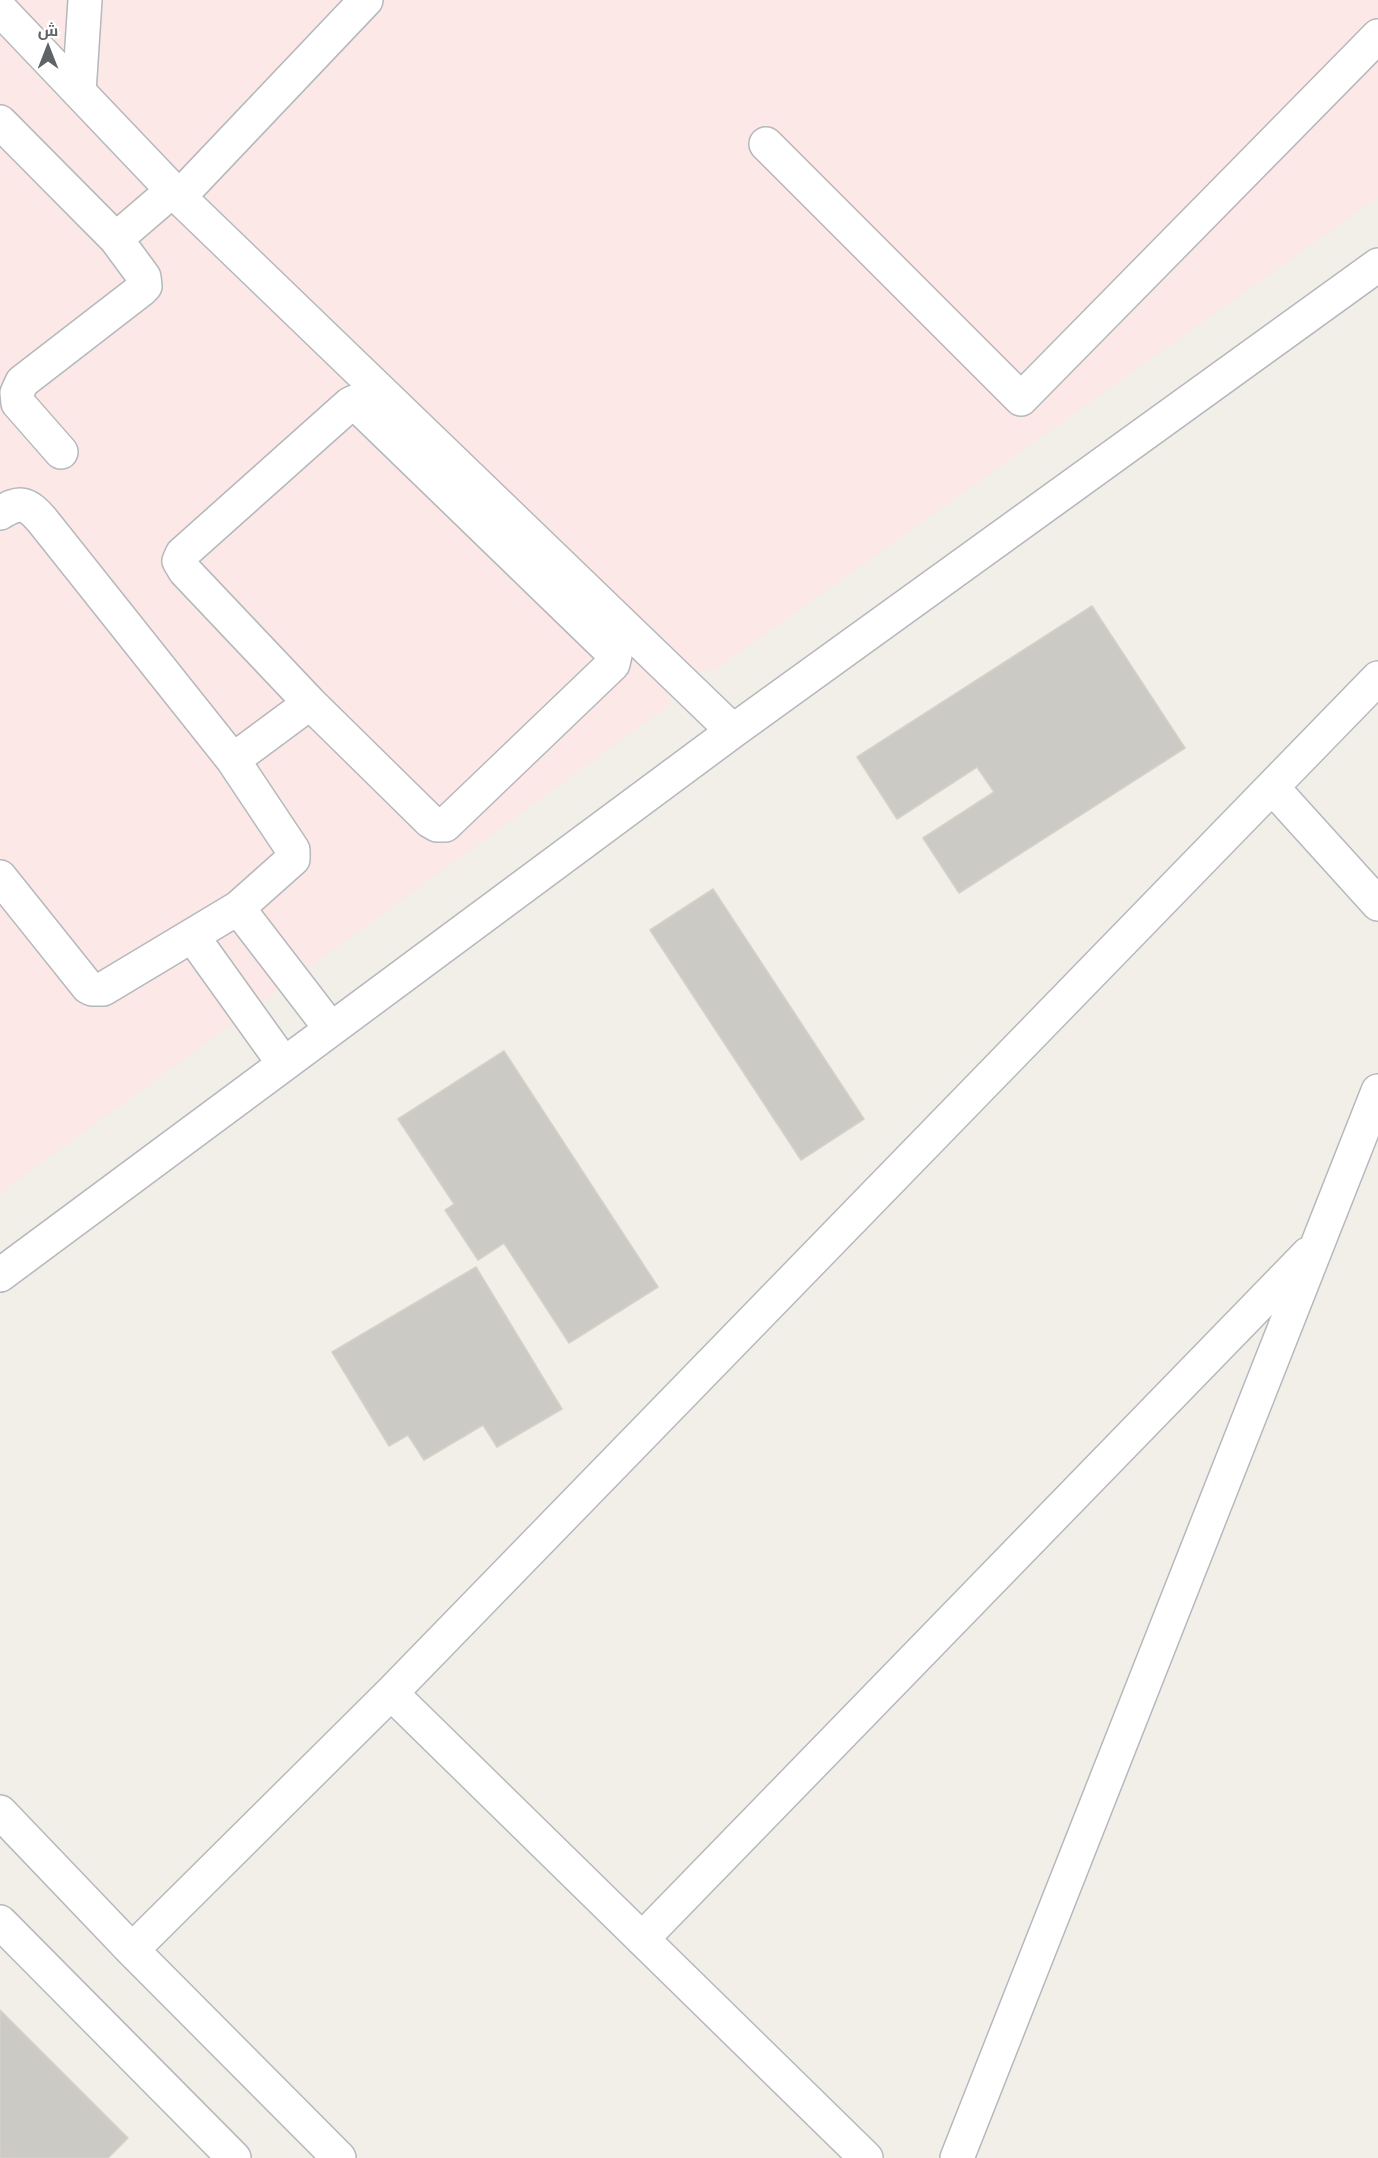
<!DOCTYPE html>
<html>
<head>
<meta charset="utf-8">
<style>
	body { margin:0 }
	#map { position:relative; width:1378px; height:2158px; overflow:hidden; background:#f1efe8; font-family:Inter,Cairo,sans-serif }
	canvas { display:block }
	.north { position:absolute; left:18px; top:18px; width:60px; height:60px; -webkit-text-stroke:4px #fff; paint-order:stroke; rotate:0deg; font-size:16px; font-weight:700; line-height:24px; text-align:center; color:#5f6368 }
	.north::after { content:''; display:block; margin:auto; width:21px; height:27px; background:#5f6368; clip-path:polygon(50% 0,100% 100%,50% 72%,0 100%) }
</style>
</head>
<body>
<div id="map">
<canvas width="1378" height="2158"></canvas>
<div class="north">ش</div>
</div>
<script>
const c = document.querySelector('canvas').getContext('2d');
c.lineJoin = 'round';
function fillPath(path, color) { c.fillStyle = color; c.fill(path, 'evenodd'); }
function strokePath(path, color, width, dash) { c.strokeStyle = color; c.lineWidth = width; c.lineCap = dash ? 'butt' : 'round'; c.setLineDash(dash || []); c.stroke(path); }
fillPath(new Path2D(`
	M0,0H1378V197L716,669L696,672L666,692L672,703L0,1193Z`), '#fce8e6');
const building = new Path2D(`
	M1092,606L1185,748L959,893L923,838L994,792L977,767L897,819L857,757Z
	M713,889L864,1119L801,1160L650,930Z
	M504,1051L658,1287L569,1343L504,1243L478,1260L445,1210L454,1204L398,1119Z
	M476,1267L562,1409L497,1447L483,1425L424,1460L408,1435L389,1446L332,1352Z
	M0,2010L128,2138L108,2158H0Z`);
fillPath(building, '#cccac5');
strokePath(building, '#d6d1c6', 1.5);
const minor = new Path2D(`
	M0,9L179,197L733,731
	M79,92L85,0
	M0,122L116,239L144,277L145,286L141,290L22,382L17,393L18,403L61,452
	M766,144L1021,399L1378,36
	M179,197L366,0
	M116,239L173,190
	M354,402L615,655L613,664L445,825H437L430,821L310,703L185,571L179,561L182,554L350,404Z
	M0,513C20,501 26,502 42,520L233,760L293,850V859L238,908L103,989H92L88,987L0,877
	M233,760L310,703
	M1272,787L1378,904
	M238,908L331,1029
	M193,937L284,1064
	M0,1275L733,731L1378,265
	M391,1693L866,2158
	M0,1812L132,1950L339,2158
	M0,1922L234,2158
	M642,1939L1308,1254
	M132,1950L391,1693L1378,678
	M957,2158L1378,1091`);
strokePath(minor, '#b5b8bc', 36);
strokePath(minor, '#fff', 33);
</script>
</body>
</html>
